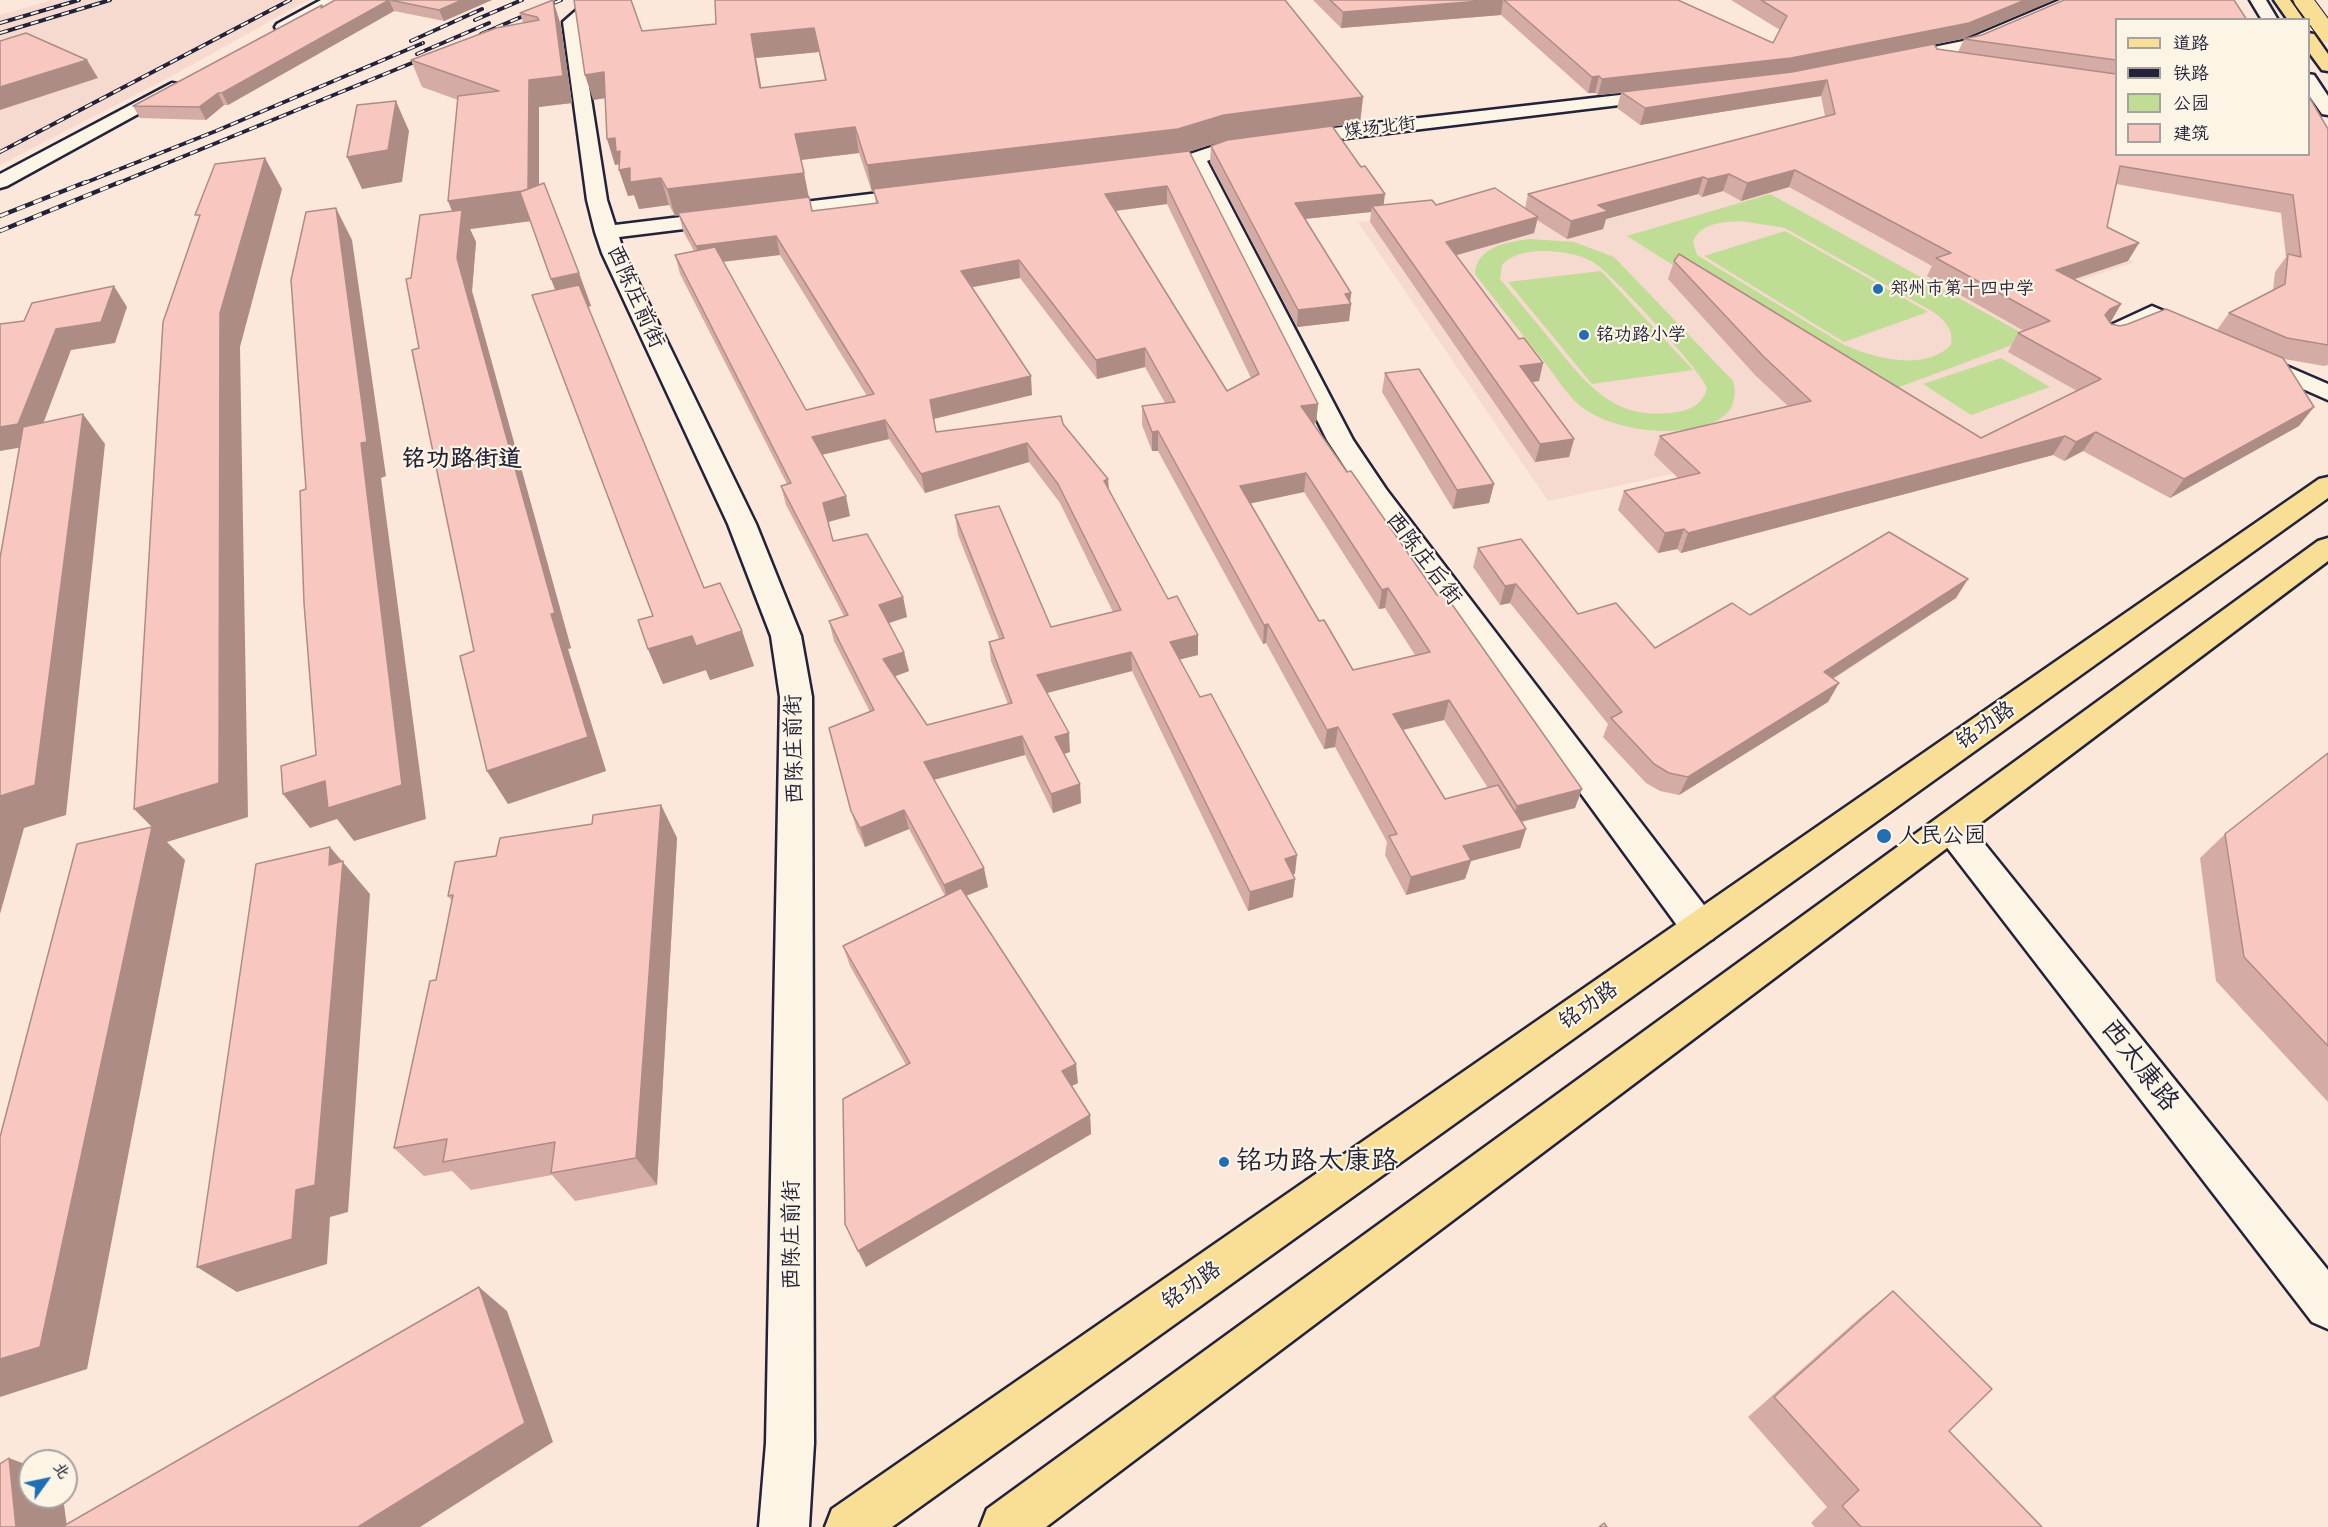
<!DOCTYPE html>
<html>
<head>
<meta charset="utf-8">
<style>
	body { margin:0 }
	#map { position:relative; width:2328px; height:1527px; overflow:hidden; background:#fbe8da; font-family:Sriracha,"LXGW WenKai TC",sans-serif }
	canvas { display:block }
	.legend { position:absolute; left:2115px; top:18px; width:195px; height:138px; box-sizing:border-box; background:#fcf5e5; border:2px solid #a5a1a1; margin:0; padding:8px 10px; list-style:none; font-size:18px; color:#22223b }
	.legend li { display:flex; align-items:center; gap:12px; height:30px }
	.legend b { width:30px; border:2px solid #a5a1a1 }
	.north { position:absolute; left:18px; top:1449px; width:60px; height:60px; box-sizing:border-box; background:#fcf5e5; border:2px solid #a5a1a1; border-radius:50%; rotate:57deg; font-size:16px; font-weight:700; line-height:24px; text-align:center; color:#22223b }
	.north::after { content:''; display:block; margin:auto; width:21px; height:27px; background:#1f6fb2; clip-path:polygon(50% 0,100% 100%,50% 72%,0 100%) }
</style>
</head>
<body>
<div id="map">
<canvas width="2328" height="1527"></canvas>
<ul class="legend">
<li><b style="height:8px;background:#f9df96"></b>道路</li>
<li><b style="height:8px;background:#22223b"></b>铁路</li>
<li><b style="height:16px;background:#bfdd95"></b>公园</li>
<li><b style="height:16px;background:#f8c8c0"></b>建筑</li>
</ul>
<div class="north">北</div>
</div>
<script>
const c = document.querySelector('canvas').getContext('2d');
c.lineJoin = 'round';
function fillPath(path, color) { c.fillStyle = color; c.fill(path, 'evenodd'); }
function strokePath(path, color, width, dash) { c.strokeStyle = color; c.lineWidth = width; c.lineCap = dash ? 'butt' : 'round'; c.setLineDash(dash || []); c.stroke(path); }
function write(font, color, halo, rows, align = 'center') {
  c.font = font + ' Sriracha,"LXGW WenKai TC",sans-serif'; c.lineWidth = 4.5; c.setLineDash([]); c.textBaseline = 'middle'; c.strokeStyle = halo; c.fillStyle = color; for (const [text, x, y, turn = 0] of rows) {
    c.save(); c.translate(x, y); c.rotate((+turn || 0) * Math.PI / 180); c.textAlign = isNaN(turn) ? turn : align; if (halo) c.strokeText(text, 0, 0); c.fillText(text, 0, 0); c.restore();
  }
}
fillPath(new Path2D(`
	M52,0H308L172,76L0,165V15Z
	M1871,132L2134,262L2053,290L2092,394L1999,438L1958,446L1829,413L1673,474L1548,501L1358,222L1432,214L1447,232Z`), '#f6dacf');
fillPath(new Path2D(`
	M1770,194L2031,338L1878,395L1627,236ZM1741,221L1785,228L1935,313C1946,322 1954,330 1951,345C1924,372 1875,358 1844,345L1697,255L1693,242C1699,223 1723,222 1741,221Z
	M1785,231L1928,312L1844,342L1704,256Z
	M1530,239L1574,242L1614,257L1733,381C1738,399 1732,414 1714,422C1677,439 1609,431 1578,404C1566,393 1556,377 1546,364C1522,334 1498,304 1475,274C1476,247 1507,242 1530,239ZM1548,251C1563,252 1579,254 1593,262C1610,272 1702,371 1707,388C1704,403 1691,410 1677,412C1615,422 1588,386 1553,343C1535,321 1518,300 1500,279L1502,265C1514,252 1531,251 1548,251Z
	M1601,271L1693,370L1592,384L1508,282Z
	M2001,358L2050,387L1971,415L1923,384Z`), '#bfdd95');
const minor = new Path2D(`
	M321,0H341L289,30H277L275,27L277,24Z
	M599,0H621L619,3L591,14L579,23L607,200L615,225L920,188L927,190L930,194L927,198L920,200L619,237L624,253L756,524L801,636L812,697L814,1443L809,1527H759L766,1443L780,697L771,636L728,524L602,253L595,232L587,200L563,22L579,8Z
	M2060,0H2082L2080,3L1974,49L1900,64L1894,63L1891,59L1894,55L1963,41Z
	M2250,0H2266L2278,20H2262Z
	M2308,74L2314,75L2328,96V115L2322,114L2308,94Z
	M172,83L178,84L181,88L178,92L7,186L0,188V174Z
	M1663,90L1669,91L1672,95L1669,99L1281,146L1226,154L1207,161L1353,440L1386,489L1713,917L1718,928L1713,939L1700,943L1687,939L1363,495L1327,440L1190,166L1150,173L1143,171L1140,167L1143,163L1178,158L1223,143L1281,134Z
	M2152,306L2201,327L2205,332L2201,337L2193,339L2185,337L2152,322L2116,340L2108,342L2100,340L2096,335L2100,330Z
	M2254,352L2328,384V400L2246,364L2242,359L2246,354Z
	M1951,813L1963,817L2328,1270V1329L2312,1322L1939,837L1934,827L1939,817Z`);
const major = new Path2D(`
	M2274,0H2290L2304,20H2288Z
	M2308,33L2314,34L2328,54V71L2322,70L2308,51Z
	M2328,477V498L892,1527H825L832,1509L2319,479Z
	M2328,538V561L1046,1527H980L987,1509L2318,541Z`);
strokePath(minor, '#22223b', 5);
strokePath(major, '#22223b', 5);
fillPath(minor, '#fcf5e5');
fillPath(major, '#f9df96');
const railFar1 = new Path2D(`
	M475,20L522,0
	M0,23L79,0
	M0,33L110,0
	M481,34L561,0
	M411,41L482,9
	M417,54L489,23
	M0,152L290,0
	M82,184L216,131L423,43
	M116,184L429,56`);
const rail = new Path2D(`
	M0,216L86,182
	M0,231L120,182`);
strokePath(railFar1, '#22223b', 4);
strokePath(rail, '#22223b', 4.5);
strokePath(railFar1, '#fcf5e5', 2, [8]);
strokePath(rail, '#fcf5e5', 3, [9]);
const majorBridge = new Path2D(`
	M2303,0L2328,34`);
strokePath(majorBridge, '#22223b', 20, []);
strokePath(majorBridge, '#f9df96', 18);
fillPath(new Path2D(`
	M335,0H492L444,21L394,11L228,105H224L206,120L140,118L133,106L323,7Z
	M553,0L561,26L572,103L539,107V185L579,273L591,306L588,307L704,588L742,631L754,666L710,680L706,670L663,684L648,649L653,616L555,290L531,221L470,229L476,242L472,291L571,648L568,649L606,771L508,804L487,771L474,651L419,348L411,278L452,211L458,100L422,87L411,60L523,23L520,13Z
	M1313,0H1678L1773,43L1780,30L1731,0H2054L1962,39L1912,49H1937L1958,52L1964,39L2116,20V154L2328,129V365L2324,366L2284,359L2299,426L2170,498L2083,451L2064,461L2053,455L1681,553L1677,549L1658,553L1618,510L1624,491L1678,478L1654,455L1660,436L1788,406L1755,375L1668,279L1674,261L1981,438L2077,391L2008,352L2018,333L2024,331L1927,276L1932,266L1789,187L1741,201L1723,191L1702,197L1698,194L1606,219L1603,229L1567,239L1537,220L1534,233L1456,255L1519,339L1543,363L1539,381L1531,382L1574,439L1569,457L1535,462L1370,222L1371,212L1305,219L1351,293L1350,302L1351,304L1349,321L1297,327L1210,162L1211,146L1227,140L1189,151L1318,404L1316,423L1313,424L1347,472L1437,595L1582,789L1575,808L1522,822L1526,829L1520,848L1471,861L1465,879L1406,895L1385,855L1387,842L1335,747L1324,749L1266,643L1263,644L1158,451H1152L1142,425V406L1165,403L1145,367L1097,379L1020,278L972,287L1032,395L934,419L936,432L1063,424L1108,479L1109,489L1198,655L1179,659L1295,874H1293V897L1248,911L1132,671L1047,693L1070,752L1064,754L1080,784L1081,803L1053,813L1025,755L934,780L988,887L966,896L1078,1083L1071,1086L1090,1115L1091,1134L866,1267L906,1065L850,966L843,946L945,896L909,829L865,847L857,830L851,811L870,712L834,641L829,621L844,616L786,505L781,486L787,484L680,274L675,255L694,251L683,231L679,215L675,216L669,205L639,209L634,195L628,196L619,170V164L615,165L605,98L593,100L642,31L716,24L1363,97L1360,123L1244,138L1384,205H1436L1525,208L1528,194L1825,116L1821,96L1640,125L1617,108L1621,93L1598,95L1595,93H1588L1501,15L1341,28ZM819,52L825,80L761,88L756,58ZM859,153L872,192L874,191L876,204L812,211L801,160ZM2116,184L2281,213L2286,257L2275,272L2273,290L2229,313L2217,330L2120,326L2111,324L2110,323L2121,304L2073,279L2128,261L2107,227ZM1167,204L1251,378L1227,391L1115,211ZM780,255L867,396L806,410L723,262ZM889,439L925,493L1029,462L1060,503L1113,612L1051,627L955,515L958,535L999,639L989,642L991,661L1008,704L927,725L895,676L909,671L904,652L888,623L907,617L903,597L833,541L828,522L850,516L822,455ZM1304,492L1379,609L1385,608L1415,655L1353,670L1319,621L1250,503ZM1444,720L1488,788L1445,799L1403,730Z
	M1385,373L1494,484L1489,503L1453,509L1382,392Z
	M1478,548L1578,614L1655,648L1750,615L1956,598L1833,679L1839,683L1828,702L1679,795L1660,791L1646,783L1603,737L1608,724L1510,603L1500,605L1473,567Z
	M2328,753V1102L2216,981L2200,858L2225,834Z
	M661,805L677,838L657,1185L575,1201L552,1175L471,1190L452,1171L424,1176L394,1148L436,980L452,901L448,896L496,856L592,824Z
	M1893,1291L1949,1431L2042,1527H1815L1811,1523L1827,1507L1748,1417L1863,1315Z`), '#d5aca5');
fillPath(new Path2D(`
	M389,0L394,11L228,105L222,93Z
	M462,0H492L444,21L439,10Z
	M553,0L561,26L572,103L539,107V220L470,229L476,242L472,291L571,648L568,649L606,771L508,804L487,771L551,614L457,258L460,231L448,201L529,80Z
	M1493,0H1503L1501,15L1341,28L1343,12Z
	M2025,0H2054L1962,39L1786,74L1598,95L1602,79Z
	M814,28L819,52L756,58L766,113L760,88L751,34Z
	M87,60L98,78L0,110V87Z
	M604,72L612,97L593,100L585,75Z
	M1599,76L1595,93H1588L1592,77Z
	M1827,80L1821,96L1640,125L1645,108Z
	M218,93L224,105L206,120L199,107Z
	M1363,97L1360,123L1223,141L1178,155L872,192L867,165L1224,115Z
	M396,101L409,131L402,182L362,189L347,157Z
	M855,127L859,153L800,160L795,134Z
	M615,138L630,168L661,178L669,205L639,209L634,195L628,196L619,170L620,164L615,165L607,139Z
	M265,158L282,189L240,347L248,817L167,842L185,860L87,1369L0,1397V1359L152,827L134,809L220,313Z
	M1795,170L1789,187L1741,201L1747,183Z
	M804,173L809,199L675,216L667,189Z
	M1729,174L1723,191L1702,197L1708,179Z
	M1703,177L1698,194L1606,219L1603,229L1567,239L1571,221L1598,205Z
	M1167,186V204L1106,212L1105,194Z
	M1385,194L1383,210L1372,206L1371,212L1294,220L1295,203Z
	M336,208L352,240L386,476L381,478L426,819L354,841L337,819L310,828L283,794L325,781L361,443Z
	M1538,217L1534,233L1443,259L1446,242Z
	M776,236L780,255L702,264L696,246Z
	M2139,243L2128,261L2045,289L2056,270Z
	M1019,260L1020,278L963,289L961,271Z
	M579,273L591,306L564,312L551,279Z
	M114,286L127,307L115,343L71,350L35,445L0,451V427L56,329Z
	M1351,293L1350,304H1351L1349,321L1297,327L1298,310L1345,294Z
	M2121,304L2110,323L2105,315L2110,309Z
	M1145,348V367L1097,379L1096,360Z
	M1543,363L1539,381L1516,384L1520,366Z
	M1031,376L1032,395L933,419L930,400Z
	M1318,404L1316,423L1300,426L1301,406Z
	M2314,407L2299,426L2170,498L2184,479Z
	M83,414L105,444L66,815L24,828L0,914V796Z
	M885,420L889,439L816,456L812,437Z
	M1158,431V451H1152V432Z
	M2096,432L2083,451L2064,461L2076,442Z
	M2065,436L2053,455L1681,553L1688,533Z
	M1574,439L1569,457L1535,462L1540,444Z
	M1027,443L1029,462L925,493L921,474Z
	M1306,473L1304,492L1239,506L1240,486Z
	M1108,479L1109,499L1104,481Z
	M1494,484L1489,503L1453,509L1457,490Z
	M846,496L850,516L828,522L823,503Z
	M1684,529L1677,549L1658,553L1665,533Z
	M1968,579L1956,598L1813,691L1824,672Z
	M1516,584L1510,603L1500,605L1505,586Z
	M1388,588L1385,608L1379,609L1382,590Z
	M903,597L907,617L883,625L879,605Z
	M1268,624L1266,643L1263,644L1264,625Z
	M742,631L754,666L710,680L696,646Z
	M1198,635V655L1170,662V642Z
	M692,636L706,670L663,684L648,649Z
	M904,652L909,671L888,679L883,659Z
	M1131,652L1132,671L1039,695L1037,675Z
	M1839,683L1828,702L1679,795L1688,777Z
	M1449,700L1444,720L1389,733L1393,714Z
	M1338,727L1335,747L1324,749L1327,730Z
	M1069,733L1070,752L1057,756L1055,737Z
	M1022,736L1025,755L929,781L924,762Z
	M1080,784L1081,803L1053,813L1051,794Z
	M1582,789L1575,808L1511,824L1517,806Z
	M661,805L677,838L657,1185L636,1158Z
	M904,810L909,829L865,847L860,828Z
	M1526,829L1520,848L1471,861L1465,879L1406,895L1411,877L1463,846Z
	M330,847L370,894L348,1212L330,1217L327,1264L237,1292L197,1267L329,865Z
	M1297,855L1295,874L1283,877L1285,859Z
	M984,868L988,887L948,903L944,885Z
	M1295,879L1293,897L1248,911L1250,892Z
	M1076,1064L1078,1083L1064,1090L1062,1071Z
	M1090,1115L1091,1134L866,1267L858,1251Z
	M479,1287L507,1311L553,1442L420,1527H358Z
	M9,1458L30,1466V1497H63L67,1527H16Z`), '#ae8c86');
const building = new Path2D(`
	M335,0H389L222,93H218L199,107L133,106L322,5L321,8Z
	M390,0H462L439,10Z
	M553,0L563,76L529,80L528,189L522,191L448,201L458,96L499,91L411,60L496,28L539,20L537,17L520,13Z
	M574,0H631L642,31L716,24L715,0H1285L1363,97L1224,115L1178,129L867,165L855,127L795,134L804,173L667,189L661,178L630,182V168L619,170L620,151L616,152L615,138L607,139L604,72L585,75ZM814,28L826,80L760,88L751,34Z
	M1330,0H1493L1343,12Z
	M1504,0H1678L1773,43L1787,16L1761,0H2025L1969,23L1791,58L1602,79L1599,76L1592,77Z
	M2064,0H2234L2247,20H2116V60L1964,39L1982,35Z
	M26,33L87,60L0,87V41Z
	M1934,44L1937,49L1944,50L2116,74V154H2308V95L2328,129V345L2287,338L2229,313L2285,284L2288,254L2301,257L2293,195L2120,166L2107,227L2139,243L2056,270L2121,304L2110,309L2105,315L2111,324L2120,326L2128,324L2166,309L2283,358L2314,407L2184,479L2096,432L2076,442L2065,436L1688,533L1684,529L1665,533L1624,491L1700,473L1660,436L1811,401L1763,356L1674,261L1679,254L1981,438L2101,379L2018,333L2050,321L1936,258L1951,253L1795,170L1747,183L1729,174L1708,179L1703,177L1598,205L1608,211L1571,221L1528,194L1835,114L1827,80L1645,108L1621,92L1792,72Z
	M396,101L388,150L347,157L357,105Z
	M1332,126L1361,167L1365,166L1385,194L1295,203L1351,293L1345,294L1351,304L1298,310L1211,146L1227,140Z
	M1189,151L1318,404L1301,406L1347,472L1351,471L1437,595L1444,593L1582,789L1517,806L1449,700L1393,714L1445,799L1498,785L1526,829L1463,846L1471,860L1411,877L1389,836L1397,834L1338,727L1327,730L1268,624L1264,625L1158,431L1152,432L1142,406L1175,402L1145,348L1096,360L1019,260L961,271L1031,376L930,400L936,432L1061,416L1063,424L1108,479L1104,481L1168,599L1177,596L1198,635L1170,642L1200,697L1211,694L1297,855L1285,859L1295,879L1250,892L1131,652L1037,675L1069,733L1055,737L1080,784L1051,794L1022,736L924,762L984,868L944,885L904,810L860,828L851,811L829,728L874,710L829,621L848,615L781,486L791,483L675,255L715,247L806,410L874,394L776,236L696,246L678,213L809,197L812,211L878,203L873,189ZM1167,186L1259,374L1227,391L1105,194ZM885,420L921,474L1027,443L1058,484L1121,610L1051,627L999,506L955,515L1004,638L989,642L1012,703L927,725L883,659L904,652L879,605L903,597L867,534L833,541L823,503L846,496L812,437ZM1306,473L1382,590L1388,588L1430,652L1353,670L1324,620L1319,621L1240,486Z
	M265,158L220,313L219,783L134,809L163,322L200,215H195L215,164Z
	M544,183L579,273L551,279L520,192Z
	M1495,188L1538,217L1446,242L1519,339L1524,338L1543,363L1520,366L1574,439L1540,444L1372,206L1432,200L1436,205Z
	M336,208L367,442L361,443L402,785L328,808L325,781L283,794L281,766L316,755L304,603L300,491L306,489L291,280L306,212Z
	M462,210L457,258L555,613L551,614L588,737L487,771L460,656L474,651L412,350L419,348L406,279L411,278L420,215Z
	M579,285L704,588L720,583L742,631L696,646L692,636L648,649L638,620L653,616L532,295Z
	M114,286L101,322L56,329L18,424L0,427V324L24,321L32,303Z
	M1419,369L1494,484L1457,490L1385,373Z
	M83,414L35,785L0,796V558L23,427Z
	M1889,532L1968,579L1824,672L1839,683L1688,777L1669,773L1654,764L1611,718L1622,712L1516,584L1505,586L1478,548L1521,539L1578,614L1616,603L1655,648L1732,603L1750,615Z
	M2328,753V1046L2244,957L2225,834Z
	M661,805L636,1158L551,1173L555,1142L443,1162L447,1139L394,1148L430,981L436,980L453,895L448,896L455,862L496,856L500,838L592,824L593,815Z
	M152,827L40,1347L0,1359V1137L77,844Z
	M330,847L329,865L343,861L315,1185L296,1190L292,1239L197,1267L256,864Z
	M961,888L1076,1064L1062,1071L1090,1115L858,1251L845,1224L843,1099L910,1063L843,946Z
	M479,1287L525,1423L358,1527H62Z
	M1893,1291L1992,1389L1949,1431L2042,1527H1861L1842,1506L1859,1490L1774,1397Z
	M9,1458L16,1527H0V1464Z
	M1604,1523L1607,1527H1599Z`);
fillPath(building, '#f8c8c0');
strokePath(building, '#ae8c86', 1.5);
for (const [x, y, r, color] of [
	[1878,289,6,"#1f6fb2"],
	[1584,335,6,"#1f6fb2"],
	[1884,836,8,"#1f6fb2"],
	[1224,1162,6,"#1f6fb2"]
]) { const dot = new Path2D(); dot.arc(x, y, r, 0, 2 * Math.PI); c.fillStyle = color; c.fill(dot); strokePath(dot, '#fcf5e5', 2); }
write('18px', '#22223b', '#fcf5e5', [
	["煤场北街",1380,128,-7]
]);
write('18px', '#22223b', '#fcf5e5', [
	["郑州市第十四中学",1890,289],
	["铭功路小学",1596,335]
], 'left');
write('22px', '#22223b', '#fcf5e5', [
	["西陈庄前街",635,297,66],
	["西陈庄后街",1423,559,53],
	["铭功路",1986,726,-35],
	["西陈庄前街",795,749,-91],
	["铭功路",1589,1006,-35],
	["西陈庄前街",792,1235,-90],
	["铭功路",1192,1286,-35]
]);
write('22px', '#22223b', '#fcf5e5', [
	["人民公园",1898,836]
], 'left');
write('bold 24px', '#22223b', '#fcf5e5', [
	["铭功路街道",462,460]
]);
write('27px', '#22223b', '#fcf5e5', [
	["西太康路",2139,1066,52]
]);
write('27px', '#22223b', '#fcf5e5', [
	["铭功路太康路",1236,1162]
], 'left');
</script>
</body>
</html>
